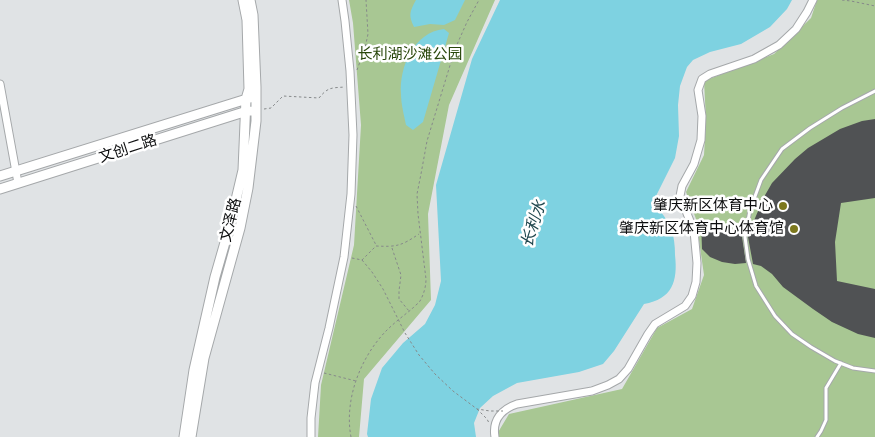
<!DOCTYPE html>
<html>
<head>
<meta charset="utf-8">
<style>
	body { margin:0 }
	canvas { display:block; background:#e0e3e5 }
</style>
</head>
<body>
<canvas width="875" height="437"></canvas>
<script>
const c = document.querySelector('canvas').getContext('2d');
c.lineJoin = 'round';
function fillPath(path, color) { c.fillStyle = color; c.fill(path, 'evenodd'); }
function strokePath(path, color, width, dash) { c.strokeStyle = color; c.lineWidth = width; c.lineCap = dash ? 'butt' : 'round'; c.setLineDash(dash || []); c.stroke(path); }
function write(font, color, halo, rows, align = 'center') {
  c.font = font + ' Karla,"Noto Sans SC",sans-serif'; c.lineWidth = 5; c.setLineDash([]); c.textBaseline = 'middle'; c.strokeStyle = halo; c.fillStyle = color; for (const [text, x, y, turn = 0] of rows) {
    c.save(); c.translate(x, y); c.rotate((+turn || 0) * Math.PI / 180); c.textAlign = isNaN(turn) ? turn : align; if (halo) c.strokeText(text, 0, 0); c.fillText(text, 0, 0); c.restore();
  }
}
fillPath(new Path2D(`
	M349,0H495L449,105L428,214L431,300L364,379L359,437H318L321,385L354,245L361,125L353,23Z
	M817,0H875V437H499L497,434L509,414L622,389L657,328L692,309L704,275L696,219L686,192L704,155L706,120L704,81L774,54L811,18Z`), '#a8c793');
fillPath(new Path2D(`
	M416,0H465L455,20L444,25L430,24L414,27C408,15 410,11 416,0Z
	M500,0H792L787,9L770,27L741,44L710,52L693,60L687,67L680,86L678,105L679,136L675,158L655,198V205C661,212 667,219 671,228C674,236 675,246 675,255C678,282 672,299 644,304L614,351L603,364L579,372L517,383L493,396L480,408L474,423L476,437H368L367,434L371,399L382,368L403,343L425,324L435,305L441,281L436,185L472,59Z
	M444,29L449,33L423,122L413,130L406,125C404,115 401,104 401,94C399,67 414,32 444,29Z`), '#7ed2e1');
fillPath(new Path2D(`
	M875,119V198L841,203L835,242L837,281L875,289V338L858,334L832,322L813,309L783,287L772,274L761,266L753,264L748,237L750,230L764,197L772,183L795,159L808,148L840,129L862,121Z
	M701,221L710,228L727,231L743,230L742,237L746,263L735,264L722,262L710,257L702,249Z`), '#505254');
const service = new Path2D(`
	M875,91L842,108L810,128L782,149L761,180L750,210L745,237L748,259L756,286L775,316L792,334L811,347L835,361L853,368L875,371
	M817,437L821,431L826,420V388L841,363`);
const minor = new Path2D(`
	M0,84L18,183
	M311,437V418L315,383L329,328L344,257L351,194L353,135L350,71L345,21L342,0
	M495,437C492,420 502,409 517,404L592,391L608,385L619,379L628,369L648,334L655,324L685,306L692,296L696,282L697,263L694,231L680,196L682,186L694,164L701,140L702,116L698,90L702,79L710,74L754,59L779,45L796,29L807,12L813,0`);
const tertiary = new Path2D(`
	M0,176L250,98
	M0,189L247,111H250
	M184,437L194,370L215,277L230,225L243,170L246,99L249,89L247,20L243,0
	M191,437L204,358L240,228L248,188L256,121V87L253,15L250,0`);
strokePath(service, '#a5a8aa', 5);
strokePath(minor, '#a5a8aa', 9);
strokePath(tertiary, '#a5a8aa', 11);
strokePath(new Path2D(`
	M842,0L851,1L875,6
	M357,70L365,48L368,34L366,0
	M264,109L271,108L283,96L319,98C328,87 331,88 345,87
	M356,206L376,245
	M392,248L401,275L399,291V299L409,311
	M352,258L362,260L376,246C397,247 401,246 419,234
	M324,373L356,381
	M477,409L487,419L489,423
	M351,437C344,400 360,358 386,331C394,323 403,316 412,309C414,306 418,304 420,301C424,294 426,286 426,279L418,214L417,194L421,174L427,141L455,49L467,22L479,0`), '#86898a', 1, [2.5, 2.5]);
strokePath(service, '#fff', 3);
strokePath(minor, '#fff', 7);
strokePath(tertiary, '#fff', 9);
strokePath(new Path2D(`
	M362,260L372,272L383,289L405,333L419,355L435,374L453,391L477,409L490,411H503`), '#86898a', 1, [2.5, 2.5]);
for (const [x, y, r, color] of [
	[783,206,5,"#7c781d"],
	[794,229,5,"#7c781d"]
]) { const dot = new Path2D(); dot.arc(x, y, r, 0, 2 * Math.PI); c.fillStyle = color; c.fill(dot); strokePath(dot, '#fff', 2); }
write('15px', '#29470b', '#fff', [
	["长利湖沙滩公园",410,55]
]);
write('15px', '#0c0d0e', '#fff', [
	["文创二路",128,149,-18],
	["文泽路",231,220,-76]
]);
write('15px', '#0c0d0e', '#fff', [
	["肇庆新区体育中心",773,206],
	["肇庆新区体育中心体育馆",784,229]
], 'right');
write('italic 16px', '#1f464d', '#fff', [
	["长利水",534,224,-72]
]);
</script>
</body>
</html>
